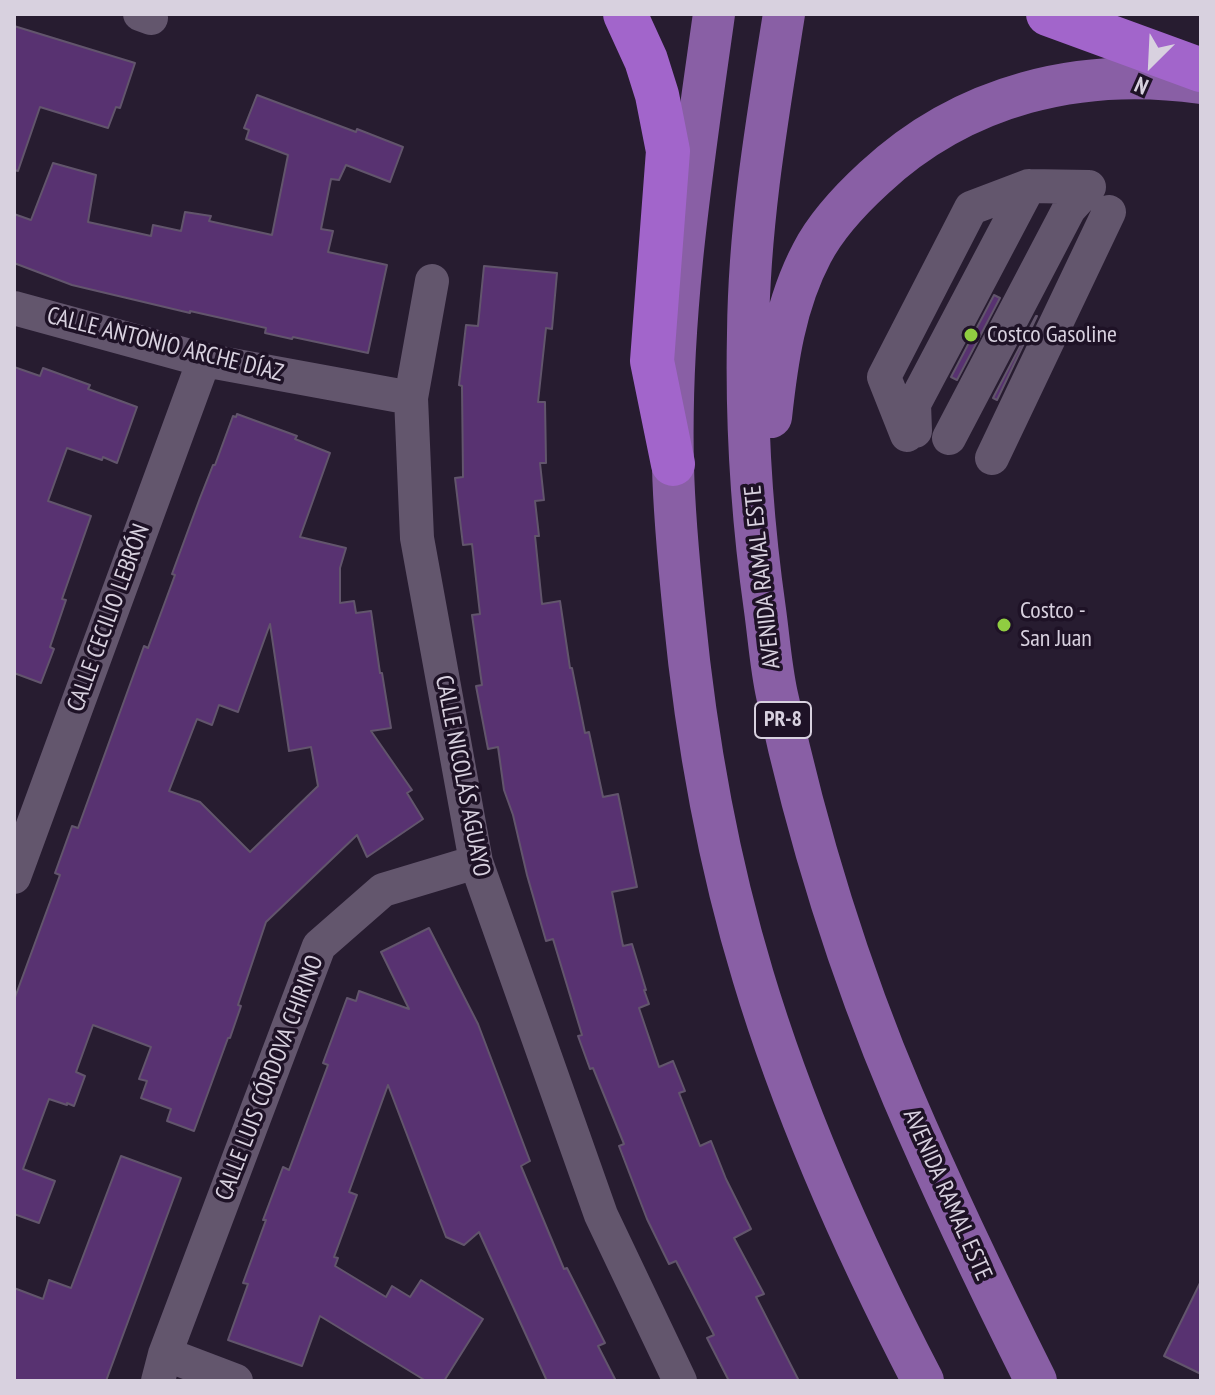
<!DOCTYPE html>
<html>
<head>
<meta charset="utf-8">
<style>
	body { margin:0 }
	#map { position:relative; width:1215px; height:1395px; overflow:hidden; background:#271c30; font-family:"PT Sans Narrow",sans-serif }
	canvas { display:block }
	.frame { position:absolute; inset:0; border:16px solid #d8d1df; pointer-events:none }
	.north { position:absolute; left:1111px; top:24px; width:80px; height:80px; -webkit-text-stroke:6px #1e1226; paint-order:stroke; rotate:204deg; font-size:22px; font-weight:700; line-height:32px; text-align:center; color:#d8d1df }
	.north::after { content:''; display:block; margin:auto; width:28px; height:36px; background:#d8d1df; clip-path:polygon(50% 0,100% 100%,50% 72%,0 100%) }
</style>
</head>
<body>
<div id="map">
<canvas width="1215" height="1395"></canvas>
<div class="frame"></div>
<div class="north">N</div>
</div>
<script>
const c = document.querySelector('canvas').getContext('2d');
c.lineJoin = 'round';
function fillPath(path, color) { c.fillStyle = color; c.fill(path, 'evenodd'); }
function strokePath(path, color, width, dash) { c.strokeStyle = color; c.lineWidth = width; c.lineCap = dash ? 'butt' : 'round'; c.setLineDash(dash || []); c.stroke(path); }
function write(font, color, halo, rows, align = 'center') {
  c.font = font + ' "PT Sans Narrow",sans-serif'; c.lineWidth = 7; c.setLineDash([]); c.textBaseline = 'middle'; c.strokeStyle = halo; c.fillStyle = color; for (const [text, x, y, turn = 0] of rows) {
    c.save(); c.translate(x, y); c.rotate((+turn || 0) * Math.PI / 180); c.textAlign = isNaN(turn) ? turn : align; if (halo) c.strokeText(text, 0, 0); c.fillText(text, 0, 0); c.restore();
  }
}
const building = new Path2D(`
	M14,26L135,63L120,108L116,107L108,128L40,107L18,171L14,170Z
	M257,95L356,132L357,129L403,147L390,182L346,165L339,180L331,179L321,229L333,231L328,252L387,265L368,353L293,337L292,339L265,333L266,328L190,311V313L72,285L14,263V214L31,220L53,163L96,175L88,222L151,236L153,225L181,231L185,212L211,216L209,221L272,235L288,155L246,139L249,130L244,128Z
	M484,266L557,273L552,329L546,328L538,402H545L546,463H540L544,500L535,501L539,536H535L542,604L560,601L570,668H572L585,733L589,732L603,797L618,794L637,887L612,892L623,946L632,944L646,990H644L649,1004L639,1008L659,1067L673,1061L685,1091L679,1093L700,1146L711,1141L726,1179L751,1229L734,1238L764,1294L756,1297L799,1381H729L707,1338L714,1335L676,1261L669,1264L647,1219L619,1146L624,1144L593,1068L590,1069L578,1036L582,1035L553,939L546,941L527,875L513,815L504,790L498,747L488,749L476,686L482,685L472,615L480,614L472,544L463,545L455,478L463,477L462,386L459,385L466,325L478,326Z
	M994,295L1000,298L957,380L951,377Z
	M1036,316H1037L997,400L993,398Z
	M14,367L40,376L43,368L90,385L88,389L137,407L117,463L103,457L102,460L67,448L48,501L91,516L62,599L66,600L50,647L54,649L41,683L14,673Z
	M237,414L297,436L295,439L330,453L300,537L346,548L340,568V603L354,601L356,613L371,611L380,673H382L391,728L371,731L412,790L407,793L423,819L367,857L357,835L266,922L238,1005L241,1006L230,1038H228L194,1131L167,1121L171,1109L141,1098L147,1081L139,1079L151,1047L93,1025L76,1072L85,1076L74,1106L67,1103V1105L49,1099L23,1169L55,1181L39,1223L14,1214V1000L60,875L55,873L72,826L78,828L144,646L148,648L175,575L172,574L200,498L213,465H215L233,416L236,417ZM270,624L289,751L311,747L318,786L250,852L200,802L169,791L197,719L212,725L219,705L238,712Z
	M429,928L478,1024L530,1161L521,1166L564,1269L567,1268L605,1343L598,1346L616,1381H547L479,1232L464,1245L446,1237L388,1085L349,1192L357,1195L334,1257L338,1258L335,1266L386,1297L392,1286L410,1297L421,1280L483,1319L444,1381H426L320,1316L302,1366L228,1340L248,1284L243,1283L266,1220H263L283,1167L289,1170L328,1065L323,1063L347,998L356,1001L359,991L409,1009L381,952Z
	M121,1156L181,1178L106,1381H14V1288L43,1299L49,1280L71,1288Z
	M1201,1281V1374L1164,1356Z`);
fillPath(building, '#583271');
strokePath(building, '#62556c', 2);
strokePath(new Path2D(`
	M140,14L151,18
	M432,281L411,398L417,538L476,862L601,1215L680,1381
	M14,308L204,360L411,398
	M915,431L914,404L1029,186L1089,187
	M907,435L884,377L971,208L1029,186
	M949,438L1069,209L1089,187
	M992,458L1109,212
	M14,877L204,360
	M165,1354L236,1381
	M158,1381L165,1354L319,946L383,890L476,862`), '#63566d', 34);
strokePath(new Path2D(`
	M714,14C693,164 669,314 673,466C674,515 679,565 684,614C696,738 717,857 753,976C795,1116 856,1252 923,1381
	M784,14C767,120 749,225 748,333C746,426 752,519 765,610C769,639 771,668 777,695C806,830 849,970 903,1097C944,1193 989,1287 1036,1381
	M771,417C777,361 785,304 812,253C827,224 850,200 874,178C964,94 1081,66 1201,83`), '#895fa5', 42);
strokePath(new Path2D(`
	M625,14L646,60L657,95L668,151L652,361L673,464
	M1048,14L1201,70`), '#a265cb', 44);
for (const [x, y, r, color] of [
	[971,335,8,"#90cd41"],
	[1004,625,8,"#90cd41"]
]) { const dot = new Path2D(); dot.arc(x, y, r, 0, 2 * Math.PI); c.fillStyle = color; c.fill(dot); strokePath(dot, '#1e1226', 3); }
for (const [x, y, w] of [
	[783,720,56]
]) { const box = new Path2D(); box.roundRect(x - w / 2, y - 18, w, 36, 6); c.fillStyle = '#1e1226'; c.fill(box); strokePath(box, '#d8d1df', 2); }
write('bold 22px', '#d8d1df', null, [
	["PR-8",783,720]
]);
write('24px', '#d8d1df', '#1e1226', [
	["Costco Gasoline",987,335],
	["Costco -",1020,611],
	["San Juan",1020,639]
], 'left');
write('24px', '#d8d1df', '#1e1226', [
	["CALLE ANTONIO ARCHE DÍAZ",165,345,14],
	["AVENIDA RAMAL ESTE",763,577,-96],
	["CALLE CECILIO LEBRÓN",109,618,-70],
	["CALLE NICOLÁS AGUAYO",462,776,79],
	["CALLE LUIS CÓRDOVA CHIRINO",270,1078,-69],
	["AVENIDA RAMAL ESTE",947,1195,66]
]);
</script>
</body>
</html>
